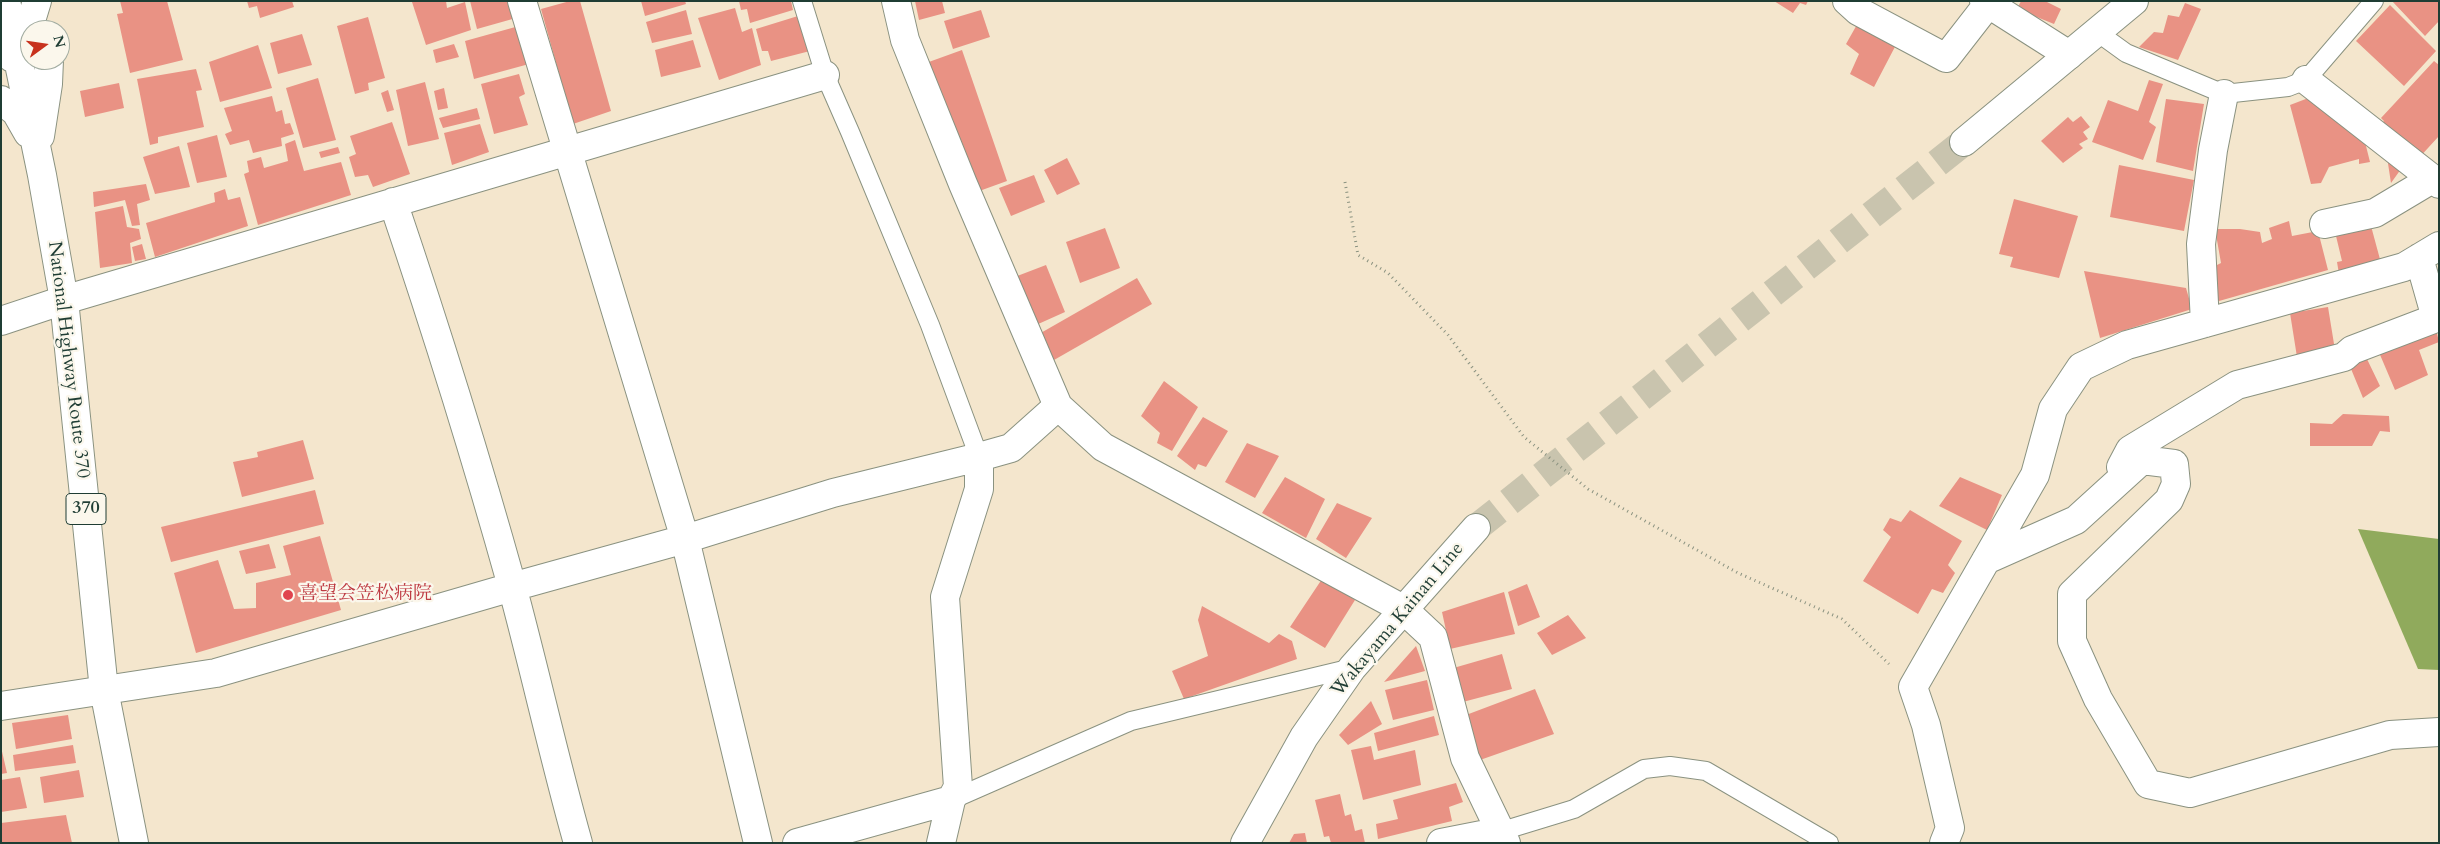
<!DOCTYPE html>
<html>
<head>
<meta charset="utf-8">
<style>
	body { margin:0 }
	#map { position:relative; width:2440px; height:844px; overflow:hidden; background:#f4e6cd; font-family:Cardo,serif }
	canvas { display:block }
	.frame { position:absolute; inset:0; border:2px solid #1f3d34; pointer-events:none }
	.north { position:absolute; left:20px; top:20px; width:50px; height:50px; box-sizing:border-box; background:#fbf7ec; border:1px solid #a3ada2; border-radius:50%; rotate:76deg; font-size:14px; font-weight:700; line-height:20px; text-align:center; color:#1f3d34 }
	.north::after { content:''; display:block; margin:auto; width:18px; height:22px; background:#c8321e; clip-path:polygon(50% 0,100% 100%,50% 72%,0 100%) }
</style>
</head>
<body>
<div id="map">
<canvas width="2440" height="844"></canvas>
<div class="frame"></div>
<div class="north">N</div>
</div>
<script>
const c = document.querySelector('canvas').getContext('2d');
c.lineJoin = 'round';
function fillPath(path, color) { c.fillStyle = color; c.fill(path, 'evenodd'); }
function strokePath(path, color, width, dash) { c.strokeStyle = color; c.lineWidth = width; c.lineCap = dash ? 'butt' : 'round'; c.setLineDash(dash || []); c.stroke(path); }
function write(font, color, halo, rows, align = 'center') {
  c.font = font + ' Cardo,"Noto Serif JP",serif'; c.lineWidth = 4.5; c.setLineDash([]); c.textBaseline = 'middle'; c.strokeStyle = halo; c.fillStyle = color; for (const [text, x, y, turn = 0] of rows) {
    c.save(); c.translate(x, y); c.rotate((+turn || 0) * Math.PI / 180); c.textAlign = isNaN(turn) ? turn : align; if (halo) c.strokeText(text, 0, 0); c.fillText(text, 0, 0); c.restore();
  }
}
fillPath(new Path2D(`
	M2358,529L2439,539V670L2418,669Z`), '#90aa5c');
fillPath(new Path2D(`
	M120,1H167L183,60L130,73L117,14L123,13Z
	M247,1H292L294,7L260,18L257,6L249,8Z
	M446,1L447,8L465,2L471,30L426,45L412,2Z
	M470,1H511L516,18L477,29Z
	M570,1H580L611,111L573,124L541,9Z
	M641,1H685L686,4L645,16Z
	M739,1H791L793,10L750,23L747,9L741,10Z
	M915,1H942L945,13L919,20Z
	M1774,1H1808L1806,5L1800,3L1793,13Z
	M2021,1H2045L2061,9L2054,24L2017,9Z
	M2392,1H2439V21L2425,36Z
	M2185,3L2201,9L2178,60L2139,47L2154,32L2163,33L2168,15L2179,17Z
	M2390,5L2436,51L2404,86L2356,41Z
	M735,8L742,32L752,28L761,65L719,80L698,18Z
	M686,10L692,34L652,43L646,22Z
	M981,10L990,37L953,49L944,21Z
	M798,16L810,51L771,61L768,51H762L756,29Z
	M368,17L385,78L368,83L369,90L355,94L337,26Z
	M1859,21L1898,41L1874,87L1850,74L1859,54L1846,44Z
	M519,26L529,64L474,79L465,41Z
	M302,34L312,65L278,74L270,43Z
	M693,40L701,67L661,77L655,50Z
	M454,44L459,57L436,63L433,50Z
	M258,45L272,88L220,102L209,62Z
	M962,50L1007,181L971,194L926,63Z
	M2434,61L2439,65V136L2417,160L2378,127L2384,121L2381,118Z
	M196,69L202,90L196,91L204,127L158,137V143L150,145L137,79Z
	M519,74L525,94L519,97L528,125L494,134L481,84Z
	M318,78L336,140L303,148L286,88Z
	M2149,80L2163,84L2149,122L2156,127L2143,160L2092,142L2108,100L2138,111Z
	M425,82L439,139L408,146L396,90Z
	M119,83L124,108L85,117L80,91Z
	M444,88L448,108L438,110L434,91Z
	M388,90L394,110L387,112L381,93Z
	M272,96L276,112L282,110L285,124L290,123L294,134L281,138L282,146L253,153L249,140L230,145L225,134L232,131L224,108Z
	M2311,97L2365,142L2370,162L2359,164V159L2329,167L2321,183L2311,184L2290,105Z
	M2166,99L2204,104L2193,171L2156,162Z
	M477,108L480,119L443,128L439,118Z
	M2081,116L2090,127L2083,132L2088,139L2079,144L2083,148L2063,163L2041,141L2068,117L2073,122Z
	M392,122L410,174L373,187L368,175L355,177L349,157L356,154L350,136Z
	M480,124L489,152L452,165L444,133Z
	M217,135L227,177L197,183L187,143Z
	M295,140L304,171L341,162L351,195L258,225L244,174L249,172L247,161L261,157L264,168L288,161L285,144Z
	M179,146L190,187L155,194L143,157Z
	M338,147L340,153L321,158L319,152Z
	M2387,157L2401,169L2391,183Z
	M1067,158L1080,184L1057,195L1044,170Z
	M2119,165L2194,180L2184,231L2110,217Z
	M1034,175L1045,202L1011,216L999,188Z
	M146,184L150,200L137,204L140,225L132,226L125,200L94,207L93,192Z
	M225,189L228,200L240,197L248,226L155,257L146,223L215,202L214,193Z
	M2014,199L2078,216L2059,278L2010,267L2013,257L1999,254Z
	M123,206L127,227L139,229L141,239L130,243L132,263L100,268L95,212Z
	M2289,221L2292,236L2318,231L2328,270L2212,303L2211,268L2221,263L2215,229H2240L2260,232L2262,243L2272,239L2269,228Z
	M2371,226L2381,263L2339,274L2337,262L2342,261L2336,236Z
	M1105,228L1120,268L1080,283L1066,242Z
	M142,244L146,259L135,261L132,247Z
	M1046,265L1065,312L1036,325L1012,278Z
	M2084,271L2186,288L2192,309L2100,338Z
	M1137,278L1152,304L1054,360L1039,334Z
	M2328,307L2335,350L2297,357L2290,313Z
	M2435,325L2439,342L2419,350L2428,375L2395,390L2378,350Z
	M2366,357L2380,386L2363,398L2349,364Z
	M1164,381L1198,407L1172,451L1157,443L1160,433L1141,416Z
	M2343,414L2389,416L2390,432L2380,431L2372,446H2310V423L2332,424Z
	M1203,417L1228,431L1206,467L1198,464L1195,470L1177,456Z
	M303,440L314,479L242,497L233,462L258,457L257,452Z
	M1247,443L1279,456L1255,498L1225,482Z
	M1285,477L1325,499L1306,538L1262,513Z
	M1960,477L2002,495L1987,530L1939,506Z
	M315,490L324,524L171,562L161,527Z
	M1337,503L1372,518L1346,558L1316,539Z
	M1910,510L1962,541L1948,565L1955,573L1943,593L1932,589L1918,614L1863,581L1891,537L1883,530L1890,518L1901,522Z
	M320,536L341,610L196,653L174,573L218,560L234,609L256,608V583L291,575L283,546Z
	M269,544L276,568L246,574L239,551Z
	M1322,579L1355,600L1325,648L1290,627Z
	M1527,584L1540,617L1518,626L1508,592Z
	M1504,592L1515,634L1450,649L1442,612Z
	M1202,606L1269,643L1279,634L1292,641L1297,659L1184,699L1172,671L1208,656L1198,620Z
	M1568,615L1586,638L1552,655L1537,633Z
	M1416,646L1425,671L1384,682Z
	M1502,654L1512,689L1459,703L1450,669Z
	M1427,680L1434,710L1393,720L1385,690Z
	M1535,689L1554,734L1480,760L1466,715Z
	M1371,701L1382,724L1348,745L1339,735Z
	M68,715L72,739L16,749L12,723Z
	M1434,716L1439,735L1378,751L1374,733Z
	M73,745L76,763L15,771L13,755Z
	M1371,746L1374,760L1415,750L1421,785L1363,800L1351,750Z
	M1,747L7,773L1,774Z
	M79,770L84,797L44,803L40,777Z
	M20,777L27,808L1,812V780Z
	M1456,783L1463,802L1449,807L1452,821L1378,839L1376,824L1398,819L1393,800Z
	M1340,794L1345,816L1351,814L1355,831L1362,829L1365,843H1331L1329,836L1324,837L1315,800Z
	M66,815L72,843H1V823Z
	M1305,833L1307,843H1289L1294,834Z`), '#e99284');
strokePath(new Path2D(`
	M1476,528L1964,142`), '#c9c4ae', 28, [28, 14]);
const service = new Path2D(`
	M802,1L825,75L850,132L930,325L979,457
	M2097,32L2126,53L2224,94L2288,87L2306,80L2374,1
	M951,800L1131,721L1352,668
	M1502,831L1574,809L1644,769L1670,766L1706,771L1829,843`);
const minor = new Path2D(`
	M522,1L685,539L758,843
	M1847,1L1858,11L1946,58L1988,4
	M1984,1L2069,55
	M2306,80L2439,184
	M393,202C436,329 476,457 512,586C535,671 554,758 578,843
	M2324,224L2375,213L2432,179
	M1,321L64,300L825,75
	M2205,323L2201,244L2213,150L2224,94
	M1058,406L1103,447L1403,609L1433,637L1465,758L1506,843
	M2121,467L2130,450L2237,385L2344,357L2352,350L2436,318L2419,258
	M1986,560L2076,520L2142,460L2174,464L2176,484L2169,500L2072,594V641L2098,699L2148,784L2190,793L2390,735L2439,732
	M1,706L216,673L512,587L685,539L833,493L979,457L1011,448L1058,406L963,184L905,40L896,1
	M797,843L951,800
	M941,843L951,800L958,787L945,597L979,489V457
	M1441,843L1502,831
	M1944,843L1950,828L1926,725L1913,687L2035,475L2053,409L2081,367L2127,345L2404,267L2439,246`);
const secondary = new Path2D(`
	M1964,142L2134,1
	M1245,843L1304,737L1352,668L1476,528`);
const trunk = new Path2D(`
	M6,1L42,175L64,300L104,690L134,843
	M12,58L27,34L37,1
	M1,100L16,112L28,133
	M40,136L48,84L49,60`);
strokePath(service, '#8a9280', 20);
strokePath(minor, '#8a9280', 30);
strokePath(secondary, '#8a9280', 30);
strokePath(trunk, '#8a9280', 30);
strokePath(new Path2D(`
	M1345,182L1358,255L1388,273L1448,335L1524,437L1588,489L1738,573L1842,619L1889,664`), '#8a9280', 3, [1, 4]);
strokePath(service, '#fff', 18);
strokePath(minor, '#fff', 28);
strokePath(secondary, '#fff', 28);
strokePath(trunk, '#fff', 28);
for (const [x, y, r, color] of [
	[288,595,6,"#e0444e"]
]) { const dot = new Path2D(); dot.arc(x, y, r, 0, 2 * Math.PI); c.fillStyle = color; c.fill(dot); strokePath(dot, '#fbf7ec', 2); }
for (const [x, y, w] of [
	[86,509,40]
]) { const box = new Path2D(); box.roundRect(x - w / 2, y - 15.5, w, 31, 4); c.fillStyle = '#fbf7ec'; c.fill(box); strokePath(box, '#1f3d34', 1); }
write('bold 18px', '#1f3d34', null, [
	["370",86,509]
]);
write('19px', '#1f3d34', '#fbf7ec', [
	["National Highway Route 370",68,360,83],
	["Wakayama Kainan Line",1398,620,-50]
]);
write('19px', '#be3a42', '#fbf7ec', [
	["喜望会笠松病院",299,595]
], 'left');
</script>
</body>
</html>
